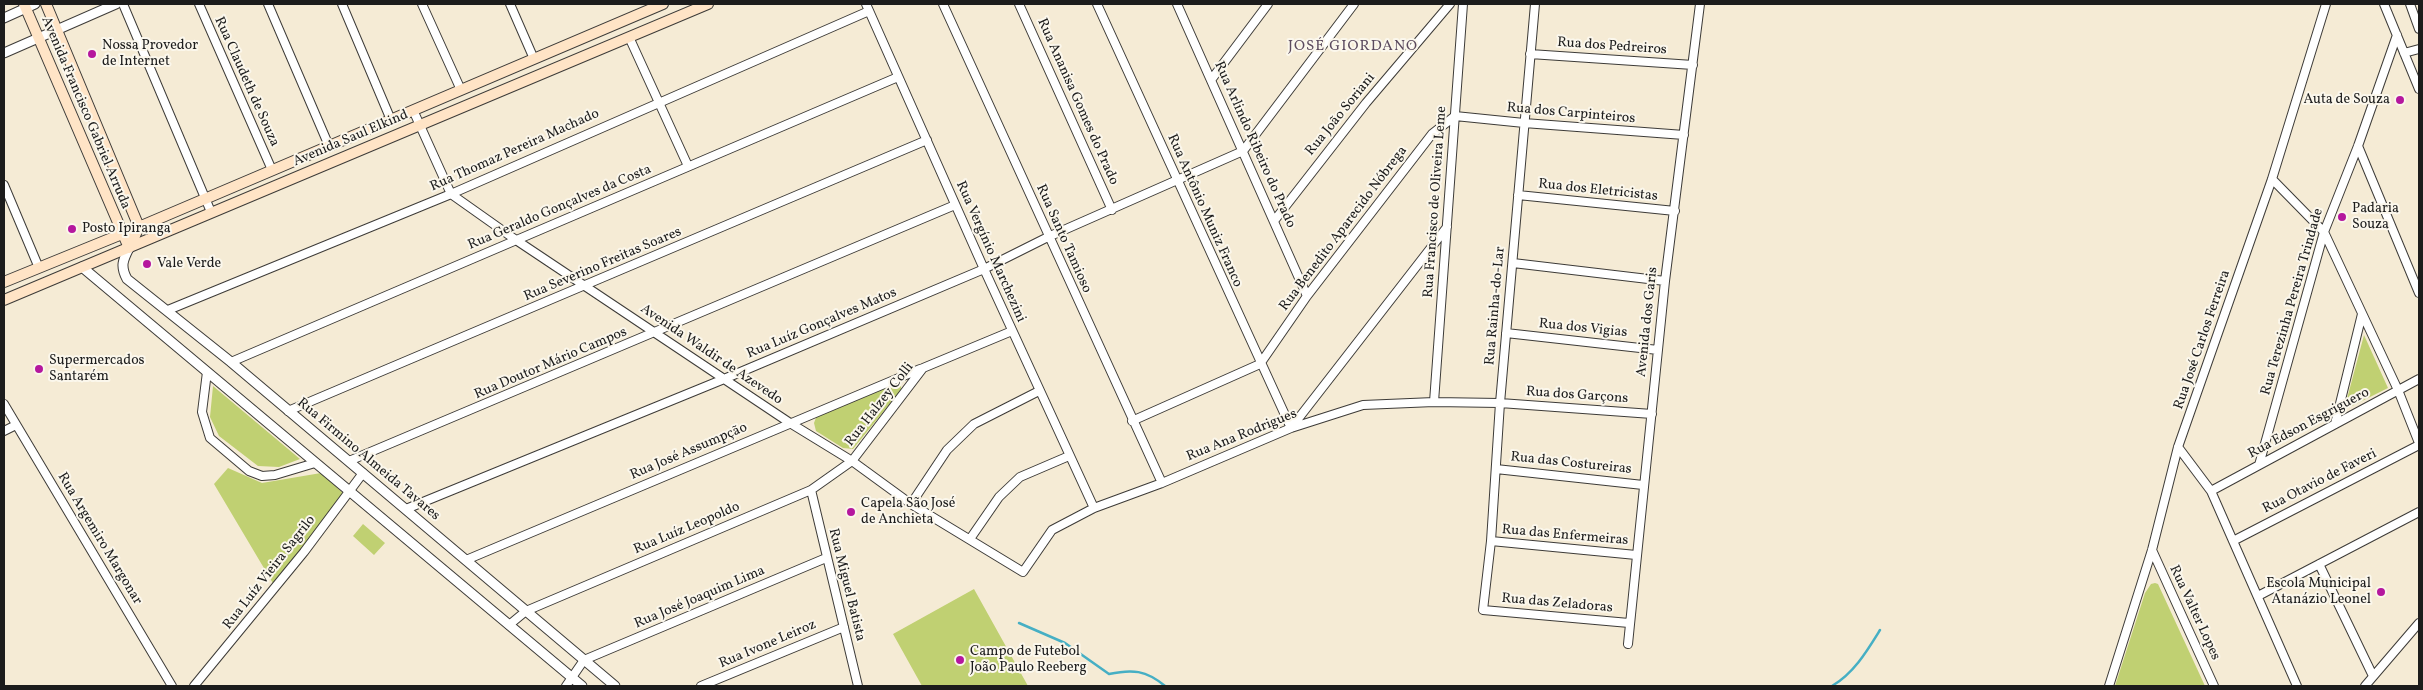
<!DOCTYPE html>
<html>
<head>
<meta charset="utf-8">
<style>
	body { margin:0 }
	#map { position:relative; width:2423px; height:690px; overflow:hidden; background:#f5ebd5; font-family:Vollkorn,serif }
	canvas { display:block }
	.frame { position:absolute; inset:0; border:5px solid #1c1c1c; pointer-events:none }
</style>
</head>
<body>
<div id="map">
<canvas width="2423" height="690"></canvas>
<div class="frame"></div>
</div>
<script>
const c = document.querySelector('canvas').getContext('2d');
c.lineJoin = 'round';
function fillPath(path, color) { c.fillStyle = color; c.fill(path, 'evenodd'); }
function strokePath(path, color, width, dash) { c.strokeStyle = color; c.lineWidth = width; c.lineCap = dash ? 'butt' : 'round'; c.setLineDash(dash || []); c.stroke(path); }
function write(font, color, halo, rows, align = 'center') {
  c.font = font + ' Vollkorn,serif'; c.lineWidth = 4; c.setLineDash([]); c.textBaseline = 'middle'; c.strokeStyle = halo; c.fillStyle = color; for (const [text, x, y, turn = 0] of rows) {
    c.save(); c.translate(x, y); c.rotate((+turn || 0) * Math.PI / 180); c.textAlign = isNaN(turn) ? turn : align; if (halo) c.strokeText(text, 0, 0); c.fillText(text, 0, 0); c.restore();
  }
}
fillPath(new Path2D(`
	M2364,335L2388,388L2344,410Z
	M898,382L901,386V390L853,449L843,448L816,431L814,423L817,415Z
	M213,386L300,459L279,467L258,466L219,436L210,417Z
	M228,468L262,483L321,473L344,494L343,503L274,585L214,484Z
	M363,524L385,543L374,555L353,536Z
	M2155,583L2158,584L2205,686H2115L2145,593L2151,584Z
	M974,589L1028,686H922L893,634Z`), '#c0d072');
strokePath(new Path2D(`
	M1019,623L1065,643L1109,674C1132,669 1146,670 1165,686
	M1832,686C1854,673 1867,651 1880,630`), '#46afc4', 2.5);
const minor = new Path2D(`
	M123,4L211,212
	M199,4L272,170
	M268,4L329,146
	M342,4L391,120
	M422,4L461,90
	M510,4L534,59
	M866,4L984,269L1094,508
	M943,4L1162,483
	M1019,4L1112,210
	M1097,4L1291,428L1447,227
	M1177,4L1307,296
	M1535,4L1500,403L1491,541L1483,610L1629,623
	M2384,4L2419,89
	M2410,4L2419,29
	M629,37L688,166
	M2404,53L2419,49
	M1530,54L1693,65
	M1211,80L1268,4
	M413,110L451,194L516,240L790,423L852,461L911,504L1023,572L1052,530L1094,508L1162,483L1291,428L1363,405L1434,402L1500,403L1652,414
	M2358,146L2419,293
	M2272,179L2324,232L2398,390L2419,443
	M4,185L39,268
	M1518,195L1675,211
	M1274,221L1366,103L1450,4
	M1513,263L1665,281
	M168,310L451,194L869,11
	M1506,333L1658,350
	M231,362L898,77
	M207,372L202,412L210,438L249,471L262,476L275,475L315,463
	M1434,402L1463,4
	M4,404L172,686
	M288,411L927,140
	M1132,421L1260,364L1307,296L1432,134L1455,116L1524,123L1684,135
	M2335,424L2362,314
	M4,431L16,425
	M2178,447L2211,491L2297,686
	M349,461L955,205
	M2259,465L2324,232L2358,146L2397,35
	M1496,469L1643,485
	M811,490L858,686
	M2211,491L2419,379
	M911,504L947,450L974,424L1039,391
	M406,509L724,379L984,269L1048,237L1243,151L1354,4
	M970,539L999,497L1020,477L1069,456
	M1491,541L1636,555
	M2233,541L2419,445
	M2152,550L2214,686
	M466,560L920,369
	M2319,564L2373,676
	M2258,596L2419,512
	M509,625L526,611L811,490L852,461L923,368L1012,331
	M1628,644L1665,281L1700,4
	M194,686L304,552L363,473
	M566,686L584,660L826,558
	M701,686L844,627
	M2109,686L2152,550L2178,447L2272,179L2326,4
	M2365,686L2419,623`);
const tertiary = new Path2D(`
	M4,18L35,4
	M4,53L116,4
	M129,248C123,260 120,266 127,279L231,362L615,686
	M82,267L582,686`);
const secondary = new Path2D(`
	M24,4L129,248
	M46,4L139,227L129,248
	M4,282L139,227L663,4
	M4,300L708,4`);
strokePath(minor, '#3d3b38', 10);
strokePath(tertiary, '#3d3b38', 11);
strokePath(secondary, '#3d3b38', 12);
strokePath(minor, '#fff', 8);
strokePath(tertiary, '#fff', 9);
strokePath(secondary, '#ffe4c6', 10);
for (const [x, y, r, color] of [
	[92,54,5,"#b5179e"],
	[2400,100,5,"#b5179e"],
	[2342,217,5,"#b5179e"],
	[72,229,5,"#b5179e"],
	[147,264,5,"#b5179e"],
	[39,369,5,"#b5179e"],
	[851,512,5,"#b5179e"],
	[2381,592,5,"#b5179e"],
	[960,660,5,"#b5179e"]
]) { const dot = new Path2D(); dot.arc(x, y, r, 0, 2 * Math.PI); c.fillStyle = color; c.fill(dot); strokePath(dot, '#fbf7ec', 2); }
write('14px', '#1c1c1c', '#fbf7ec', [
	["Nossa Provedor",102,46],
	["de Internet",102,62],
	["Auta de Souza",2390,100,"right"],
	["Padaria",2352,209],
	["Souza",2352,225],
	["Posto Ipiranga",82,229],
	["Vale Verde",157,264],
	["Supermercados",49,361],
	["Santarém",49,377],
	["Capela São José",861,504],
	["de Anchieta",861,520],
	["Escola Municipal",2371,584,"right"],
	["Atanázio Leonel",2371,600,"right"],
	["Campo de Futebol",970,652],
	["João Paulo Reeberg",970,668]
], 'left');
write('14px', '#1c1c1c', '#fbf7ec', [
	["Rua dos Pedreiros",1612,47,4],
	["Rua Claudeth de Souza",246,82,66],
	["Rua Ananisa Gomes do Prado",1077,102,66],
	["Avenida Francisco Gabriel Arruda",85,113,67],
	["Rua dos Carpinteiros",1571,114,5],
	["Rua João Soriani",1341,115,-51],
	["Avenida Saul Elkind",351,139,-23],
	["Rua Arlindo Ribeiro do Prado",1254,145,66],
	["Rua Thomaz Pereira Machado",515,151,-24],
	["Rua dos Eletricistas",1598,191,6],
	["Rua Francisco de Oliveira Leme",1436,202,-86],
	["Rua Geraldo Gonçalves da Costa",560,208,-23],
	["Rua Antônio Muniz Franco",1204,211,66],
	["Rua Benedito Aparecido Nóbrega",1344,229,-53],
	["Rua Santo Tamioso",1063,239,66],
	["Rua Vergínio Marchezini",990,252,66],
	["Rua Severino Freitas Soares",603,265,-23],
	["Rua Terezinha Pereira Trindade",2293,302,-74],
	["Rua Rainha-do-Lar",1496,306,-85],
	["Avenida dos Garis",1648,322,-84],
	["Rua Luíz Gonçalves Matos",822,324,-23],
	["Rua dos Vigias",1583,329,6],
	["Rua José Carlos Ferreira",2203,340,-71],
	["Avenida Waldir de Azevedo",711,355,34],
	["Rua Doutor Mário Campos",551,364,-23],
	["Rua dos Garçons",1577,396,4],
	["Rua Halzey Colli",880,405,-52],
	["Rua Edson Esgriguero",2309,424,-28],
	["Rua Ana Rodrigues",1242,436,-22],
	["Rua José Assumpção",689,452,-23],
	["Rua Firmino Almeida Tavares",368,460,40],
	["Rua das Costureiras",1571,464,6],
	["Rua Otavio de Faveri",2320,482,-27],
	["Rua Luíz Leopoldo",687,529,-23],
	["Rua das Enfermeiras",1565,536,5],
	["Rua Argemiro Margonar",99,539,59],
	["Rua Luíz Vieira Sagrilo",270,573,-52],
	["Rua Miguel Batista",846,585,76],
	["Rua José Joaquim Lima",700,598,-23],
	["Rua das Zeladoras",1557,604,5],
	["Rua Valter Lopes",2194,613,65],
	["Rua Ivone Leiroz",768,645,-23]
]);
c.letterSpacing = '1px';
write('15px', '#5b4a5e', '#fbf7ec', [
	["JOSÉ GIORDANO",1353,47]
]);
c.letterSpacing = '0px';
</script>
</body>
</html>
